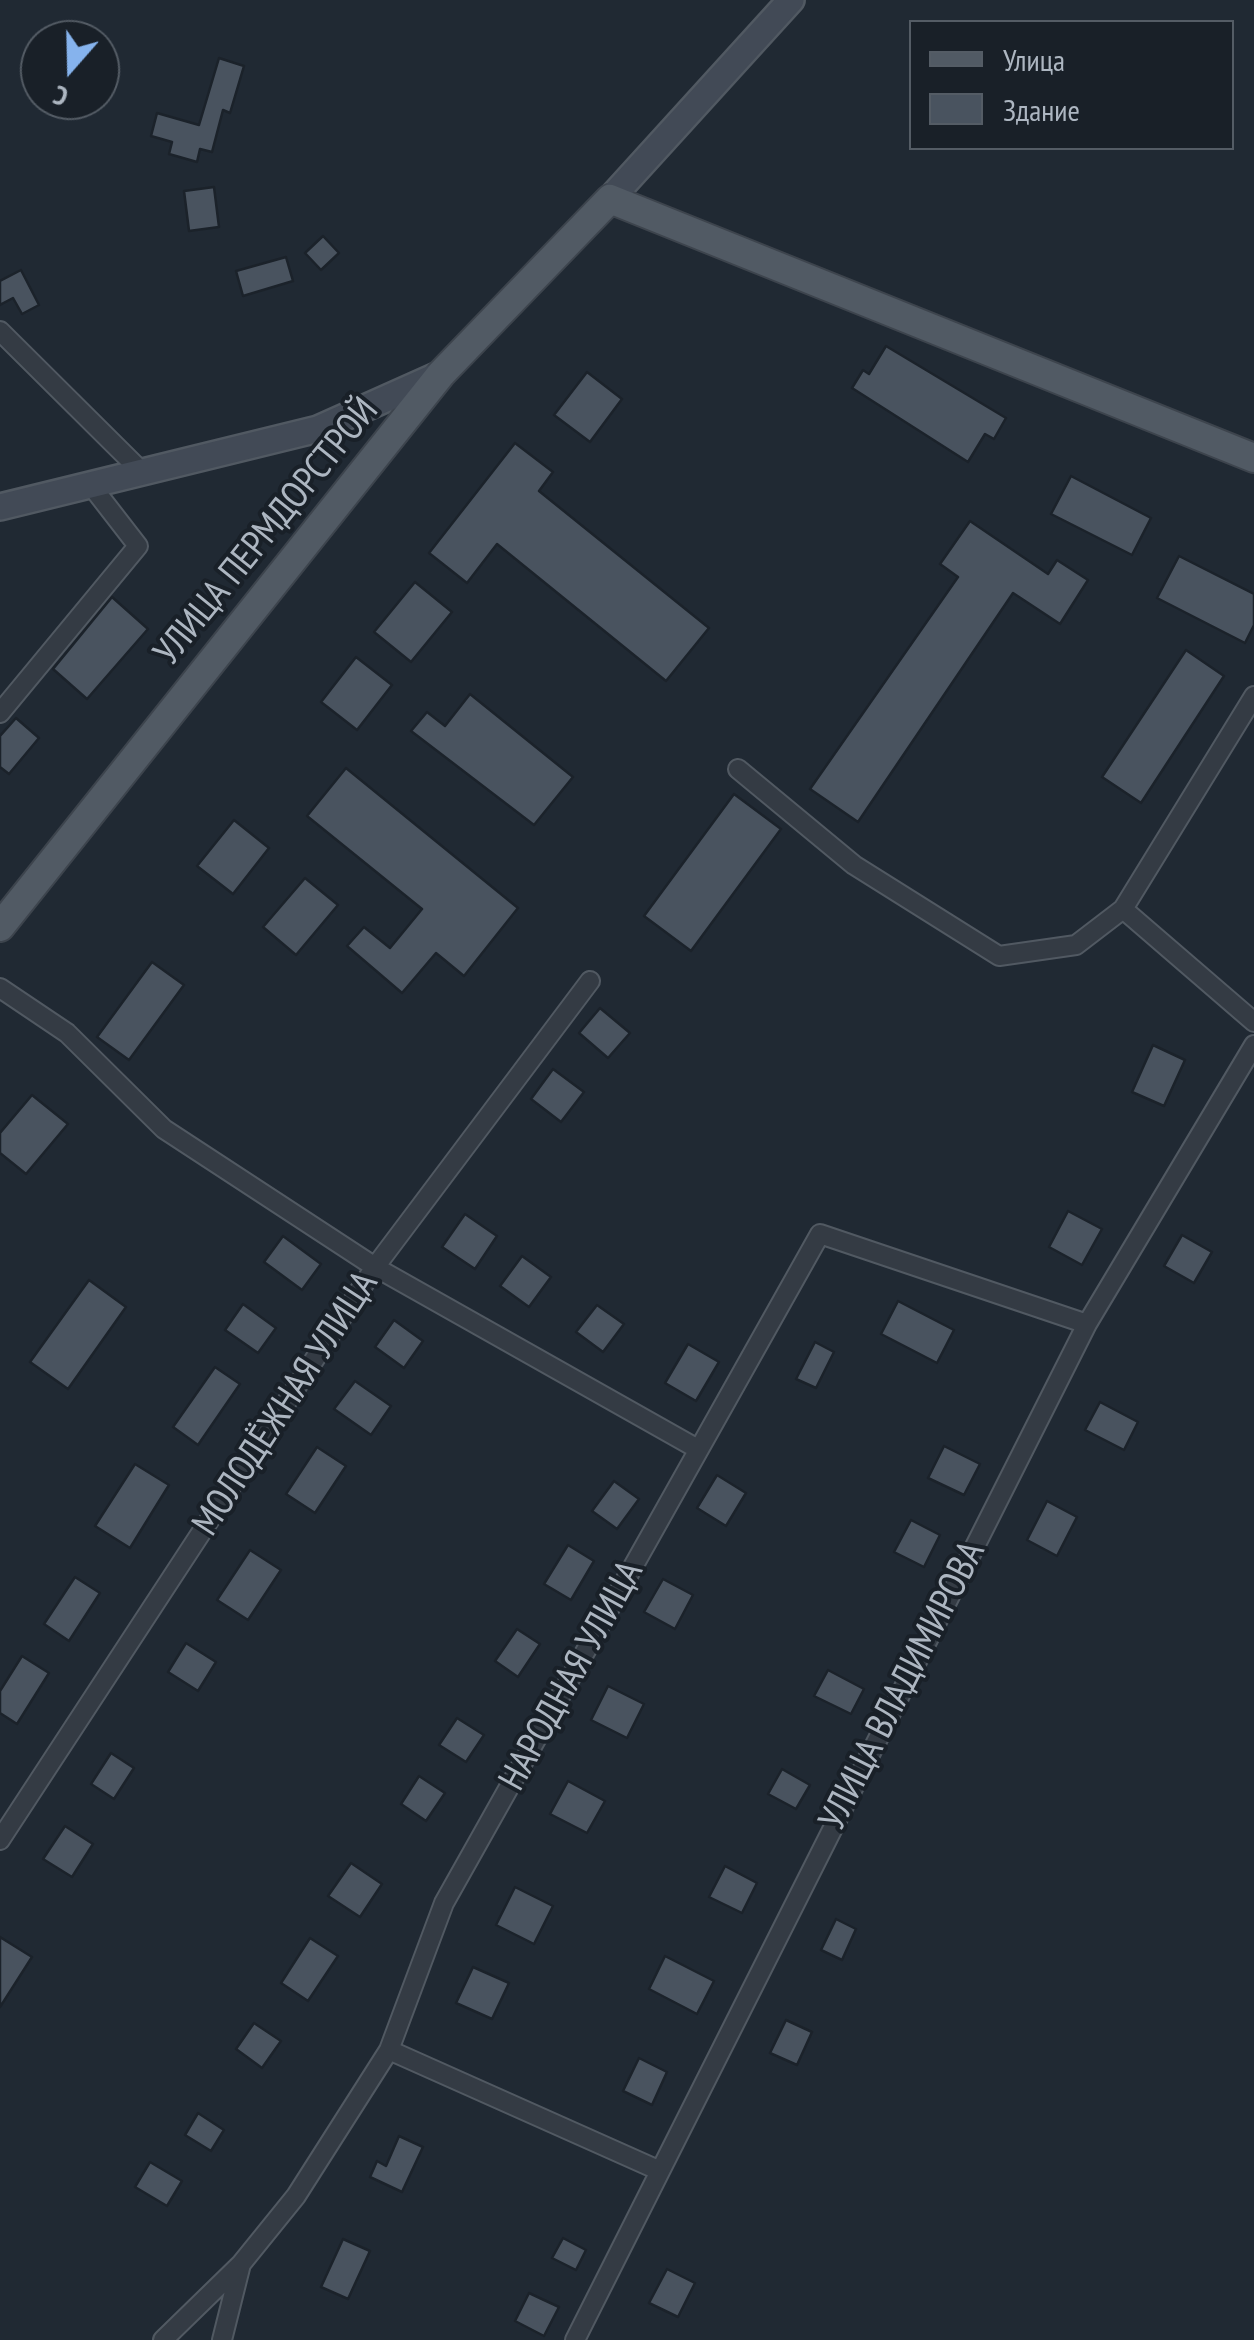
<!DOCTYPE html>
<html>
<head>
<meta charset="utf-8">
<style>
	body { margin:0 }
	#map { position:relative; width:1254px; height:2340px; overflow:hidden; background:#202933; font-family:"PT Sans Narrow",sans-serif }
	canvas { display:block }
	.legend { position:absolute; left:909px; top:20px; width:325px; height:130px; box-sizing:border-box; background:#192028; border:2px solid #545c65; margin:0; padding:12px 18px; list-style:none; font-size:30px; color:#adb6c1 }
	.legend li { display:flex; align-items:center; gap:20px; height:50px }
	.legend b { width:50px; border:2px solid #545c65 }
	.north { position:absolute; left:20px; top:20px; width:100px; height:100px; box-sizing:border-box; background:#192028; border:2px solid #545c65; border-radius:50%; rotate:200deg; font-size:28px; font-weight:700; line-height:40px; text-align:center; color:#adb6c1 }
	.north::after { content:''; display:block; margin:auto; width:35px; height:45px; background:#86b3ed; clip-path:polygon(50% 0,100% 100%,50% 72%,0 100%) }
</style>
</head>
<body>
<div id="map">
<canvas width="1254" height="2340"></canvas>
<ul class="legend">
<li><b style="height:12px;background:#515a64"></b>Улица</li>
<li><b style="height:28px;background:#49535f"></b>Здание</li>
</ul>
<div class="north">С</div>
</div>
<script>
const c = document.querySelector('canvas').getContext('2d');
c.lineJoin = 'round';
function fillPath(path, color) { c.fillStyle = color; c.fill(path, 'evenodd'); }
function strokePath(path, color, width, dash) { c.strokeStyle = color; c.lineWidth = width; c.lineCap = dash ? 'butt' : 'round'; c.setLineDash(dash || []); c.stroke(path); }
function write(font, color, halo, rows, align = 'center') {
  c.font = font + ' "PT Sans Narrow",sans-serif'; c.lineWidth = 8; c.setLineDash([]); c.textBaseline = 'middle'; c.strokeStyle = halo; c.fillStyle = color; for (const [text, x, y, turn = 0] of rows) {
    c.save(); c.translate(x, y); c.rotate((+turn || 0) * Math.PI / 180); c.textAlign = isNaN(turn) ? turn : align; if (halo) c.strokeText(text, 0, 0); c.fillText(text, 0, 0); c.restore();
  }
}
const building = new Path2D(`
	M219,58L244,66L230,113L223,110L212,152L200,149L197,162L169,154L172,142L151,136L157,113L199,125Z
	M214,187L219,227L189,231L184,191Z
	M323,236L339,253L321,270L305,253Z
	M286,257L293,281L243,296L236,271Z
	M21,270L39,305L22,314L13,298L0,305V281Z
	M886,346L1006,418L994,439L985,434L968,462L852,388L863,370L869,374Z
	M587,372L622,399L590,442L554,415Z
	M515,443L553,472L539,491L709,628L666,681L497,544L467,583L429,553Z
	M1071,476L1151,518L1132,555L1051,514Z
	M970,521L1048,574L1057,560L1088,580L1060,624L1013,593L858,822L810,789L958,577L940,564Z
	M1179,556L1254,594V625L1245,643L1157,598Z
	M415,582L452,612L411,662L374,632Z
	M112,597L148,629L87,699L53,669Z
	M1186,650L1224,676L1141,803L1102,777Z
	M356,657L392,685L357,730L321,702Z
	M470,694L573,777L534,825L411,731L427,712L445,726Z
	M16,718L39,738L9,774L0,767V736Z
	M346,768L518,908L464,976L436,953L402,993L347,946L364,927L390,948L422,909L307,816Z
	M734,794L781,829L691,951L644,916Z
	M234,820L269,848L233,894L197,866Z
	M305,878L338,905L296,955L263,927Z
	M152,962L184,985L129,1060L97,1037Z
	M600,1008L630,1033L608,1058L579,1033Z
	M1153,1045L1185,1060L1164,1106L1132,1092Z
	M553,1069L584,1092L561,1122L531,1099Z
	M32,1095L68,1124L26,1174L0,1153V1133Z
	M1068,1211L1102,1229L1082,1265L1049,1247Z
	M465,1214L497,1236L475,1269L442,1247Z
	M1182,1235L1212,1252L1194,1283L1164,1266Z
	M283,1236L321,1264L302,1290L264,1262Z
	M522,1256L551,1277L529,1307L500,1286Z
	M89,1280L126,1307L68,1389L30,1362Z
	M898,1301L954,1330L937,1363L881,1334Z
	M243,1304L276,1328L258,1353L225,1330Z
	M597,1305L624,1324L603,1352L576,1332Z
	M394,1320L423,1341L404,1368L375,1347Z
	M815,1342L834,1352L816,1388L796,1379Z
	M688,1344L719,1362L696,1401L665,1383Z
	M215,1367L240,1384L198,1445L173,1427Z
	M355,1381L391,1406L371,1435L334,1409Z
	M1100,1402L1138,1422L1124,1450L1085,1430Z
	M944,1446L980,1464L964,1495L928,1478Z
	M317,1447L346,1466L315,1513L286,1494Z
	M135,1464L169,1485L130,1548L95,1526Z
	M717,1475L746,1493L726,1526L697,1508Z
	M614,1481L639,1499L617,1529L592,1511Z
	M1047,1501L1077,1517L1057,1556L1027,1540Z
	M911,1520L940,1535L924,1567L894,1552Z
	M568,1545L594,1561L571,1600L544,1584Z
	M250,1550L281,1570L248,1620L217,1600Z
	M75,1577L100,1593L69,1641L44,1624Z
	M663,1579L693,1595L675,1629L644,1612Z
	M517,1629L540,1644L518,1677L495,1661Z
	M186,1643L216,1662L198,1691L168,1672Z
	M22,1656L49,1673L17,1724L0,1713V1691Z
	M828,1670L864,1689L851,1714L814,1696Z
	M608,1686L644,1704L627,1738L591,1720Z
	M457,1718L484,1735L466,1762L439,1745Z
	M111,1753L134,1768L114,1799L91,1784Z
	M782,1769L810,1785L796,1809L768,1794Z
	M419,1776L445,1793L426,1821L401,1804Z
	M568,1781L605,1801L587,1833L550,1814Z
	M65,1826L93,1844L72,1877L43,1859Z
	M351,1863L382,1884L360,1917L328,1896Z
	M725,1866L757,1883L742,1913L709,1897Z
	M515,1887L553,1906L534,1944L496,1925Z
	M836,1919L856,1929L842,1960L821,1950Z
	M0,1937L32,1957L0,2007Z
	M310,1938L338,1956L308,2001L281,1983Z
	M665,1956L714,1981L697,2014L649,1989Z
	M473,1967L509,1983L492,2019L456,2003Z
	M786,2020L812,2032L797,2065L770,2053Z
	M254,2023L281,2041L262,2068L236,2049Z
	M639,2058L667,2072L652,2105L623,2091Z
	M198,2113L224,2130L211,2151L185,2135Z
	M399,2136L423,2147L402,2192L370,2177L377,2161L386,2166Z
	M150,2162L182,2181L167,2206L135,2187Z
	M563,2238L586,2250L576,2270L552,2258Z
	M343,2239L370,2251L348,2299L321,2287Z
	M667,2269L695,2283L678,2317L649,2303Z
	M529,2293L559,2307L544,2336L515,2321Z`);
fillPath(building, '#49535f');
strokePath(building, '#1b222a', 2.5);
const street = new Path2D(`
	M0,331L142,472
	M0,713L138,546L90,484
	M738,769L854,865L999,956L1076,945L1123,909L1254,696
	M1123,909L1254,1022
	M0,988L67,1033L164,1129L375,1267L696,1448
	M0,1840L375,1267L590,981
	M389,2050L658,2170
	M163,2340L241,2264L296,2196L389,2050L444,1903L820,1234L1087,1324
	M222,2340L241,2264
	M575,2340L1087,1324L1254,1045`);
const secondary = new Path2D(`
	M610,199L791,0
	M0,507L318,429L441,374`);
const primary = new Path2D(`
	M0,927L441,374L610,199L1254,458`);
strokePath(street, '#515962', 22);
strokePath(secondary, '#515962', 30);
strokePath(primary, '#3d444d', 32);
strokePath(street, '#343b44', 18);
strokePath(secondary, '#424a56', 25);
strokePath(primary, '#515a64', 28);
write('38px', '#adb6c1', '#192028', [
	["УЛИЦА ПЕРМДОРСТРОЙ",267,532,-51],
	["МОЛОДЁЖНАЯ УЛИЦА",286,1404,-57],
	["НАРОДНАЯ УЛИЦА",572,1676,-61],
	["УЛИЦА ВЛАДИМИРОВА",903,1686,-63]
]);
</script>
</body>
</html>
